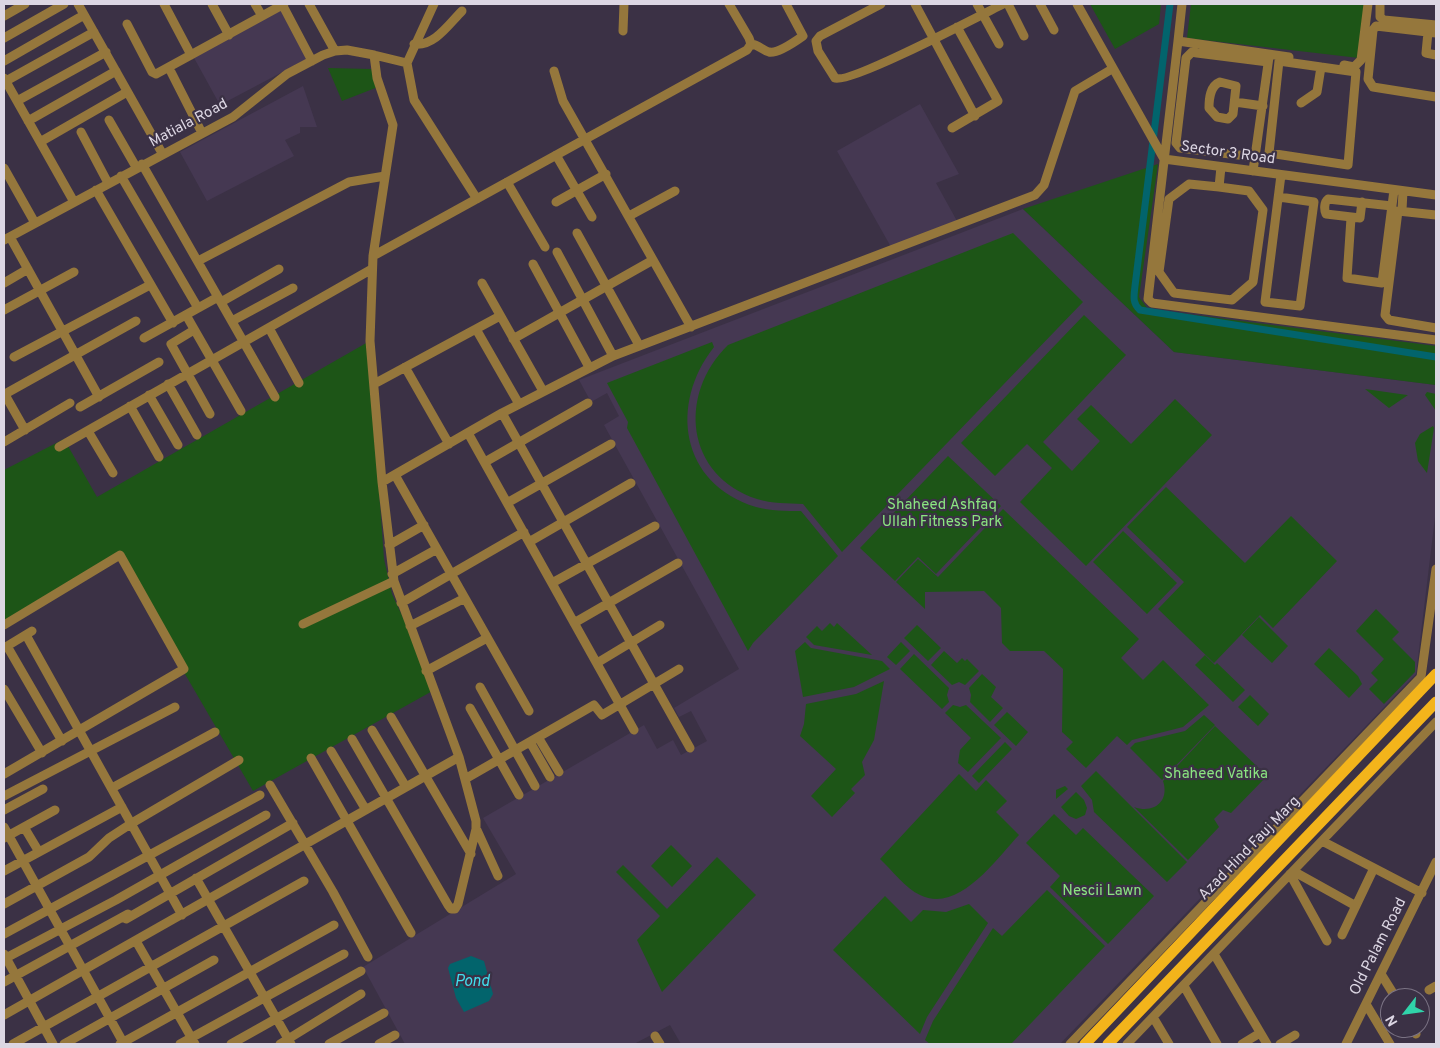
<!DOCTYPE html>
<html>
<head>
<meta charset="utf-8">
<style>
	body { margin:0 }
	#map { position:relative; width:1440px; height:1048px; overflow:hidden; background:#3b3145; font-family:Overpass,sans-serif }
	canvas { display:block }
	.frame { position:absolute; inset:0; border:5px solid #dcd6e3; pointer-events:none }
	.north { position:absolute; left:1380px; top:988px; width:50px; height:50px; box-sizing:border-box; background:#3b3145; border:1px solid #7b7384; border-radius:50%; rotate:240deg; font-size:14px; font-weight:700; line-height:20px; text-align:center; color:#dcd6e3 }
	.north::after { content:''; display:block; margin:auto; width:18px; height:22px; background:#30d4aa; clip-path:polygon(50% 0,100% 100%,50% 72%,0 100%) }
</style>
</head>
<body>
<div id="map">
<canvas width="1440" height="1048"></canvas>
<div class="frame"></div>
<div class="north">N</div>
</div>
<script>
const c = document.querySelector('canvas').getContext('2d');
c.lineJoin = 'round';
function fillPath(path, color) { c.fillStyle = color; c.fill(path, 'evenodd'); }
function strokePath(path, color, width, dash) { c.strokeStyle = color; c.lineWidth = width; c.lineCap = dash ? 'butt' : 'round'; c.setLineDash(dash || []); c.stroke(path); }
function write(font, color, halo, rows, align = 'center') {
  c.font = font + ' Overpass,sans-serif'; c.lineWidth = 4.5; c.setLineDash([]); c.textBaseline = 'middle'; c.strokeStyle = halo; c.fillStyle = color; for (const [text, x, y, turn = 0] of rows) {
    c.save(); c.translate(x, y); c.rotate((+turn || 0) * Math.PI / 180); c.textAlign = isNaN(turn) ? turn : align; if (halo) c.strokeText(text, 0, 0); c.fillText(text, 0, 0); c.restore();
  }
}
fillPath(new Path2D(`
	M282,8L307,59L220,105L193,56Z
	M303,86L317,127H300V133L285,140L294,156L207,201L180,152Z
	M920,104L959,174L936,183L957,221L891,247L837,151Z
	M1023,209L1174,352L1436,385V509L1416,674L1060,1044H681L670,1025L634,1044H405L363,967L516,874L483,818L644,725L657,749L673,740L681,755L707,741L691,711L679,717L674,708L739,669L604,425L619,416L607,393L591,402L579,380Z`), '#453852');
fillPath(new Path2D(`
	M1090,4H1161L1159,24L1115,49Z
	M1191,4H1365L1359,58L1187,38Z
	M328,68L371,69L378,87L342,101Z
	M1158,164L1139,297L1148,309L1436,346V385L1174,352L1023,209Z
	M1013,233L1083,302L842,552L803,504C788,503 772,504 757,499C686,476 677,395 728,345Z
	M1084,315L1126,355L1043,442L1072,471L1100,441L1077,419L1091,405L1131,444L1175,399L1212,435L1086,566L1020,502L1052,468L1027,444L995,476L961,443Z
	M368,342L384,559L392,594L436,689L253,791L117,557L4,624V470L64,439L97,497Z
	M712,342L714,347C669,404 680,484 756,507C770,511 786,511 801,511L838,556L753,643L748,651L627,428L628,422L607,383Z
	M1365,389L1407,395H1408L1389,408Z
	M1427,392L1436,394V411L1425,395Z
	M1433,426L1434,428L1427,473L1418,461L1415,443L1420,434Z
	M948,456L1001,506L936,574L918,557L895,581L860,548Z
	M1166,487L1245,563L1291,516L1337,561L1273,628L1260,615L1214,663L1158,609L1184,582L1127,527Z
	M1003,509L1139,639L1121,658L1143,680L1163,660L1209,705L1183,727L1132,740L1127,745L1117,736L1086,768L1066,749L1073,742L1062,732L1063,669L1044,651H1010L1002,643L1001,608L984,591L925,592V609L896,582L918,559L938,577Z
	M1123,531L1177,583L1147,614L1093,562Z
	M1376,609L1399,632L1392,639L1415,662V672L1384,704L1369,689L1378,680L1371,673L1384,659L1356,631Z
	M1259,617L1288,646L1272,663L1242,635Z
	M830,623L834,627L837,623L872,655L814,645L806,637L817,626L822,631Z
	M917,625L941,648L928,661L904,638Z
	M805,642L811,648L882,661L890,669L854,687L803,697L795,651Z
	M901,642L910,651L896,665L887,657Z
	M1329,648L1358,676L1362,684L1349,698L1314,664Z
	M944,651L957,663L962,658L965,661L967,659L979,671L965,685L959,682L952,685L931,665Z
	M914,654L949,688L947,695L949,702L942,709L900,669Z
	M1205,655L1215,665L1217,663L1245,690L1233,702L1195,665Z
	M982,674L996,687L991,697L1003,708L990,722L970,702L971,695L969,688Z
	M884,681L874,740L862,762L865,775L851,789L855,793L832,817L811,796L836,769L800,736L804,724L806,704L856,694Z
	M1250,695L1269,714L1258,726L1238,707Z
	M953,705L960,707L966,705L1001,738L968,772L958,763L960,750L971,738L945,713Z
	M1007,712L1028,732L1016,746L994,725Z
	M1204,715L1215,725L1162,780L1130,748L1135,743L1185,731Z
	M1215,726L1267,776L1231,813L1223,810L1214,819L1219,827L1188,860L1134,807C1153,814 1170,802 1163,781Z
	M1005,742L1012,749L979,783L972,776Z
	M1096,771L1187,862L1167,882L1094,812L1092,800L1081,786Z
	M959,774L976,791L986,780L1007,801L996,812L1019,835C996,859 959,914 920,895C905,888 892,870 880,859Z
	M1065,786L1068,789L1056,799V790Z
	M1076,792L1084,800L1087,808L1085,815L1076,819L1069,816L1061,807Z
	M1054,814L1076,835L1083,828L1154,896L1108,944L1050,887L1060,876L1026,843Z
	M671,845L692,866L672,887L651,866Z
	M717,857L756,895L662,992L637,940L660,916L616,872L623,865L667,909Z
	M1047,890L1105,946L1011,1044H930L925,1040L933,1021L993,928L1002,936Z
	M885,896L911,922L923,910L946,912L969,904L988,923L927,1017L920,1034L833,950Z`), '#1d5517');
fillPath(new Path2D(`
	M471,956L484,961L493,994L489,1001L464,1012L456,998L448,968L450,964Z`), '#02646c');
strokePath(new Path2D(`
	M1170,4L1135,286C1134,296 1132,303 1140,310L1436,357`), '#02646c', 7);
strokePath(new Path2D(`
	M78,4L162,153
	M164,4L191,55
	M212,4L229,35
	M255,4L262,16
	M282,4L312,61
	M309,4L335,51
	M729,4L749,38L751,44
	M881,4L820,36L816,41L818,51L835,78C848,85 981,15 1003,4
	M915,4L975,116
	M977,4L999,44
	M1008,4L1024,36
	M1040,4L1054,30
	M1077,4L1164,159L1436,195
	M1182,4L1178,41L1289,57
	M1380,4V17L1384,20L1436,25
	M4,16L25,4
	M127,24L152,72L156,74L284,4
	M623,31L624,4
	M1428,32L1426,53L1436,55
	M1436,33L1376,26L1373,30L1368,79L1373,87L1436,97
	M4,38L64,4
	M1178,41L1148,299L1152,303L1436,340
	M414,44C434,47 449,24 462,11
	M751,44C759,45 762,50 769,52C778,54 796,41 803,36L786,4
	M374,55L407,63L414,100L477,199
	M4,61L84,15
	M407,63L434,4
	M1344,65L1354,67L1361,60L1368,4
	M169,68L202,133
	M554,71L563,101L691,327
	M4,78L74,202
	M6,81L94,32
	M1220,82L1236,86L1233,114L1228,119L1217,117L1209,108C1209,98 1210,86 1220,82Z
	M17,101L106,52
	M1235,102L1263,106
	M1301,103L1317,92L1321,67L1279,61L1269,153L1348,165L1356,72L1321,67
	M109,120L136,167
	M28,121L116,71
	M952,128L998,101L957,27
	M81,132L108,183
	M40,142L127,92
	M556,155L592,217
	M1255,157L1180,148L1176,143L1186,58L1192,52L1197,53L1268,62
	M142,164L275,397
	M4,168L35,223
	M1253,171L1269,57
	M121,176L198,308
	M507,182L545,247
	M1219,187L1189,184L1169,199L1159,272L1174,293L1232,300L1253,282L1263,210L1249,191L1219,187L1221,167
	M96,190L173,323
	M1279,197L1314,202L1300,306L1265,302L1281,175
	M556,202L606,174
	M1362,202L1360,218L1326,214C1324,210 1324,202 1328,199L1392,206
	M1402,210L1403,191
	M1436,215L1398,211L1385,315L1389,320L1436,328
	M629,216L675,191
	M1351,218L1347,278L1382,283L1394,190
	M577,233L639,345
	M10,237L99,397
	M4,240L233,117L287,74L323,55L335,51L347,50L374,55L377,78L393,125L373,256L370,341L382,482L394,581L459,757L476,821V829L458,904L455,909H451L448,905L352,739
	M557,252L613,356
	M373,256L747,50L751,44
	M198,261L349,182L385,176
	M533,264L589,367
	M4,283L28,269
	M482,283L543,391
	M221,302L279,269
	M4,310L74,272
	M186,315L241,411
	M232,321L293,288
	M269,328L299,383
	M476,329L519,404
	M194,330L171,344L210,414
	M144,338L218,297
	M513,339L653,260
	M14,357L150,285
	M405,367L449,444
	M168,384L197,435
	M374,384L500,316
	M4,393L25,430
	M5,394L136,321
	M149,395L178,445
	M130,406L159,457
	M80,407L159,362
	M502,413L690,748
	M88,431L113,473
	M468,433L634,730
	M4,442L70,403
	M59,447L372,269
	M485,462L588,403
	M395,475L529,711
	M382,482L502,413L613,356L1035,195L1044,185L1075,91L1112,69
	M507,503L611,444
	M529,542L631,483
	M389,545L424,525
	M392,574L437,549
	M552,583L655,526
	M401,603L524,532
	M574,623L678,563
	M303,624L394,581
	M4,625L120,555L184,669L4,774
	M410,626L465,598
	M26,635L182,915
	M7,646L62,741
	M4,648L32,631
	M597,663L660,625
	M426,671L487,638
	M480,687L535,786
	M4,689L42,753
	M470,708L519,795
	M391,717L471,854
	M372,730L406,787
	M538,737L559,772
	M530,742L550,777
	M331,751L366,810
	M311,758L411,933
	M465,779L594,705L602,715L679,669
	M270,785L333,892L368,957
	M112,788L215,732
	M4,796L175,707
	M4,810L43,789
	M4,827L124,1044
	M24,827L39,852
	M477,830L498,876
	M4,838L55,810
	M1322,841L1374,868
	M4,871L122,807
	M1293,871L1356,906
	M1290,874L1327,941
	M196,878L291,1044
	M4,904L89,857L109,838L132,823L239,760
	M126,919L293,823
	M4,934L260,795
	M1342,935L1374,868L1422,893
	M136,941L195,1044
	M4,954L53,1044
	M1214,954L1267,1044
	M4,959L116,900L266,815
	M1381,974L1396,998
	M4,982L128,914
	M1184,986L1217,1044
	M1429,990L1436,986
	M1366,1004L1390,1044
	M4,1015L459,757
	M1153,1017L1169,1044
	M1413,1028L1416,1034
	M655,1036L660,1044
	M13,1044L304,881
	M64,1044L214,960
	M120,1044L334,925
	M180,1044L344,954
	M231,1044L361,971
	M280,1044L361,994
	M329,1044L384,1013
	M379,1044L395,1035
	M1070,1044L1421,677L1436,569
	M1127,1044L1436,722
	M1242,1044L1260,1033
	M1280,1044L1295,1035
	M1346,1044L1436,862`), '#95773c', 9);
strokePath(new Path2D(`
	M1085,1044L1436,674
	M1108,1044L1436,702`), '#f3b41b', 11);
write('15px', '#dcd6e3', '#3b3145', [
	["Matiala Road",189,124,-28],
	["Sector 3 Road",1228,154,8],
	["Azad Hind Fauj Marg",1250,849,-46],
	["Old Palam Road",1379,947,-63]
]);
write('15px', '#8be581', '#3b3145', [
	["Shaheed Ashfaq",942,506],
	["Ullah Fitness Park",942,523],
	["Shaheed Vatika",1216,775],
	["Nescii Lawn",1102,892]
]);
write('italic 16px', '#40dfee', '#3b3145', [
	["Pond",472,983]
]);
</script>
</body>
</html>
